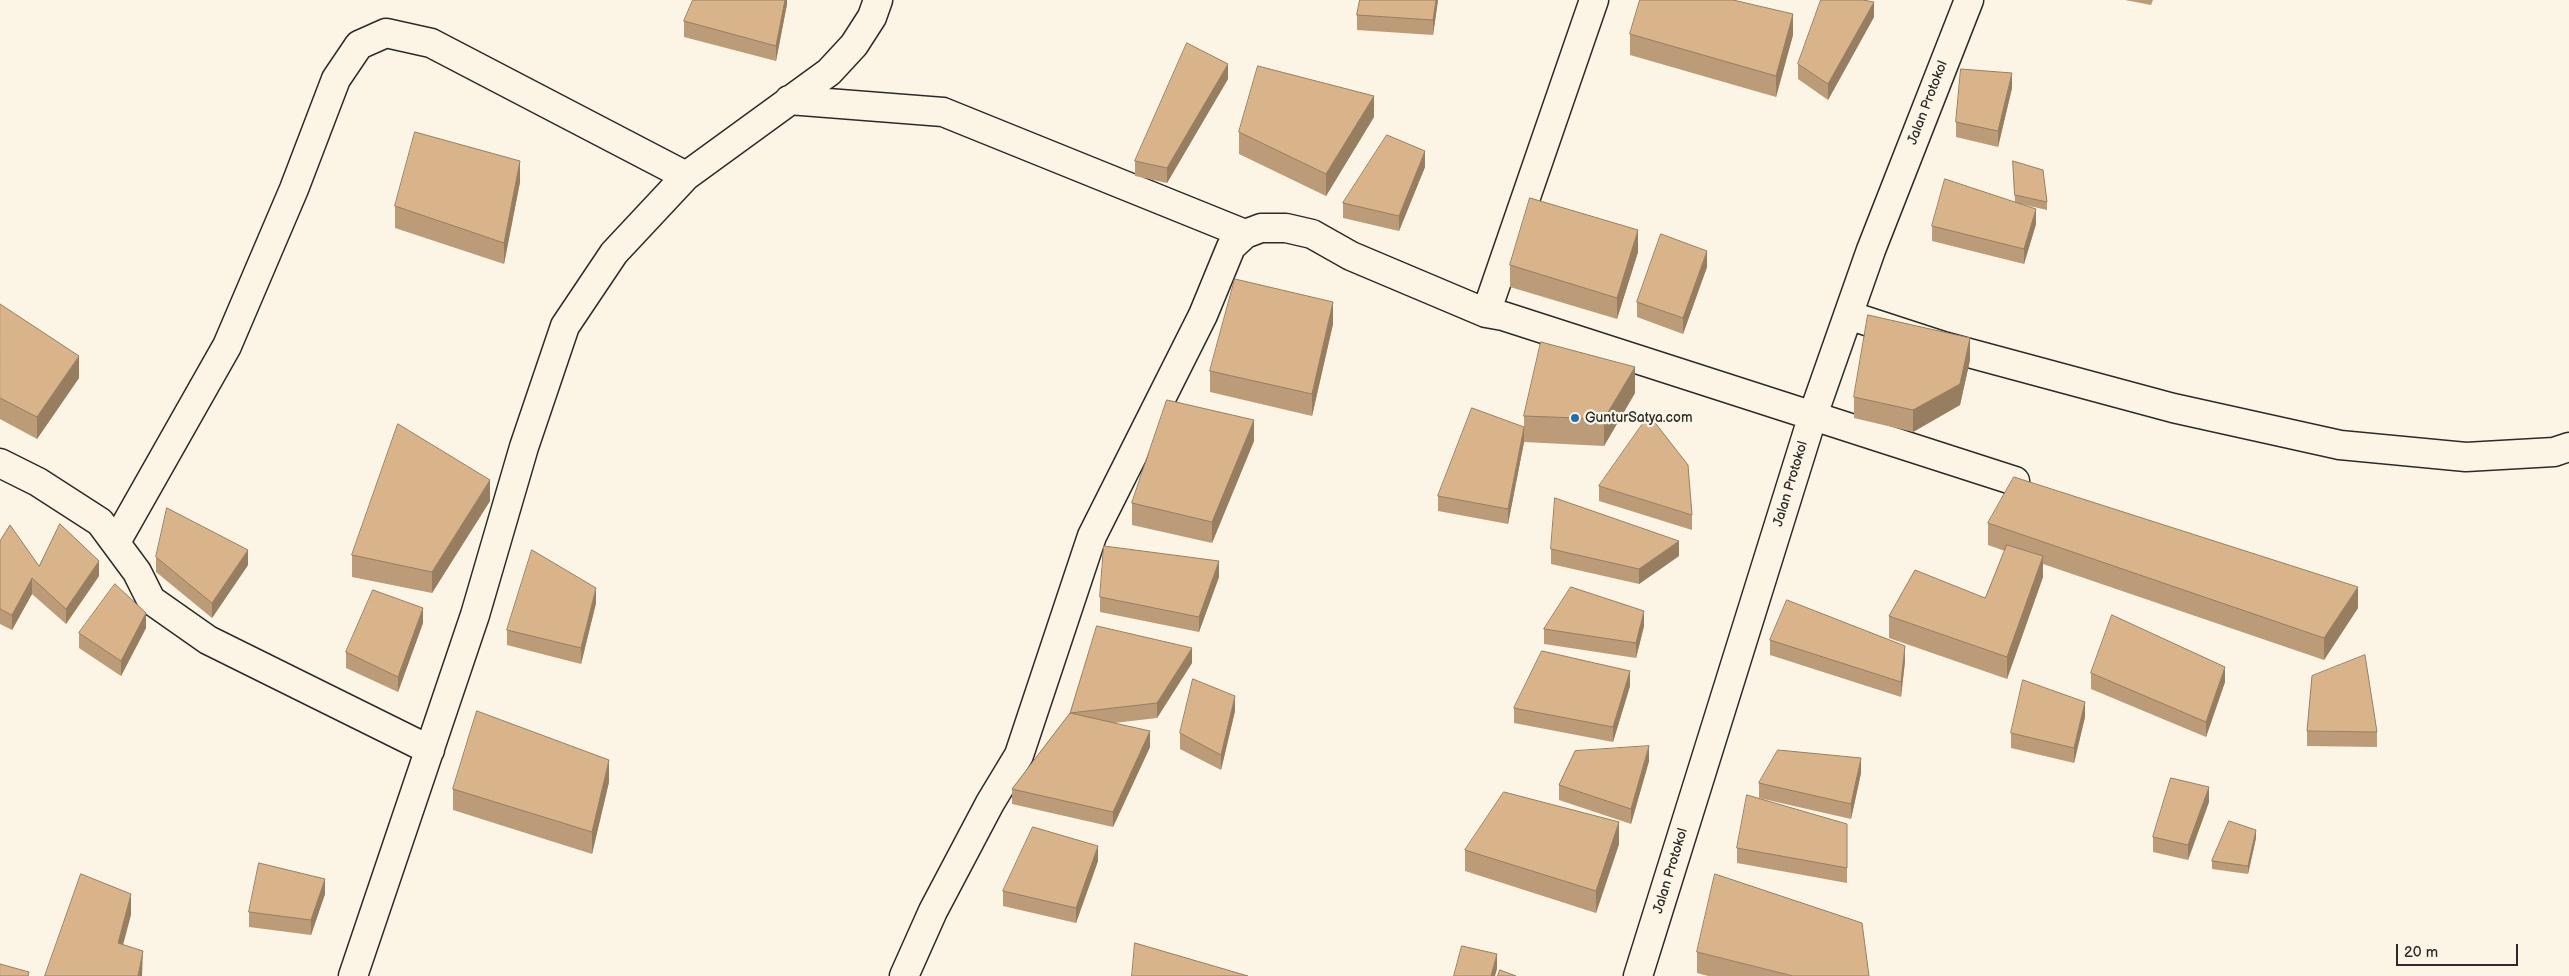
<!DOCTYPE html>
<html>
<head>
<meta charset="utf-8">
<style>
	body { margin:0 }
	#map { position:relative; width:2569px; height:976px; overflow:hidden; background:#fcf5e5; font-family:"Balsamiq Sans",sans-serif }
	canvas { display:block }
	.scale { position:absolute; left:2396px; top:944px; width:122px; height:22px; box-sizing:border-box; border:2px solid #2b2b2b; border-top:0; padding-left:6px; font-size:15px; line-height:18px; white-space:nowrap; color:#2b2b2b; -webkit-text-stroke:4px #fcf5e5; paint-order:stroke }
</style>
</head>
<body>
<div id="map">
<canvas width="2569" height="976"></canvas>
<div class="scale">20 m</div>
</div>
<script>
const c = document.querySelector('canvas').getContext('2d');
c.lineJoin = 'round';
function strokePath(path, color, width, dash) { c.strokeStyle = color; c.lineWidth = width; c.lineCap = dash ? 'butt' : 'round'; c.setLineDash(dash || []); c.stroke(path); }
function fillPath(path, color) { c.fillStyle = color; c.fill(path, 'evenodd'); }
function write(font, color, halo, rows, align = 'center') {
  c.font = font + ' "Balsamiq Sans",sans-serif'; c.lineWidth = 4.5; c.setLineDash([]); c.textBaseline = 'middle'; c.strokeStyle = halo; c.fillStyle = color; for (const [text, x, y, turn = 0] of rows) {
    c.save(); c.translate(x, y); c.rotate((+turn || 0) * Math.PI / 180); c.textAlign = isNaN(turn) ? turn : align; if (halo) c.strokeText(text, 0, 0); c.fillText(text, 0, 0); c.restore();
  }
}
const minor = new Path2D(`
	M1594,0L1486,313L1503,316L2015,481
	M789,100L943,112L1245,234
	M1848,315L1943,346L2173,408L2340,445L2466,457L2554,452L2569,447
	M0,463L38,482L100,522L137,572L151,600L208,640L430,750
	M116,542L227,346L294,189L336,79L359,45L386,33L431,43L686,176
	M353,976L475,615L524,447L565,326L614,253L686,176L829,72L854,45L872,17L878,0
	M904,976L933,911L990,803L1019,755L1092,536L1203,315L1231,247L1245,234L1261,228H1286L1312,234L1351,256L1486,313
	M1638,976L1813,415L1871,250L1969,0`);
strokePath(minor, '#2b2b2b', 31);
strokePath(minor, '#fcf5e5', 28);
fillPath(new Path2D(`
	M787,0V4L776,61L684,37V21Z
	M1360,0H1438L1433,35L1357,30V15Z
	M2125,0H2153L2151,5Z
	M1874,17L1828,100L1798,79V64Z
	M1630,34L1793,35L1776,97L1630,55Z
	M1228,79L1167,183L1135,176V161Z
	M2012,88L1998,147L1956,137V122Z
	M1374,117L1326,196L1239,154V132Z
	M2013,161L2047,202V210L2021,204L2036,224L2024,264L1932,241V226L2015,202Z
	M1425,167L1399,231L1343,218V203Z
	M520,182L504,264L395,228V206Z
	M1638,252L1617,319L1510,287V265Z
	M1707,267L1683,334L1637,317V302Z
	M0,304L79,378L37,439L0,419Z
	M1333,324L1312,416L1210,392V371Z
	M1970,360L1960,405L1913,432L1854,418V397Z
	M1635,393L1604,446L1524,442V416Z
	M1254,441L1212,543L1132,525V503Z
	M1524,442L1508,524L1438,511V496Z
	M1599,486L1692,515V530L1599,501Z
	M490,501L432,593L352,577V555Z
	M1988,523L2358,608L2324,660L2043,564V577L2007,679L1889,638V616L1985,598L2005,551L1988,545Z
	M0,541L39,566L99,576L66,624L32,594L12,630L0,624Z
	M1551,549L1679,556L1639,584L1551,564Z
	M156,557L248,565L212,618L156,572Z
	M1219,577L1199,632L1100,612V597Z
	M596,603L581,664L507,645V630Z
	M423,623L398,692L346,668V652Z
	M1644,626L1636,658L1544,644V629Z
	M146,628L121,676L79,648V633Z
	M1770,640L1905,661L1901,697L1770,655Z
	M1192,663L1157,718L1114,723L1150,747L1113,827L1012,804V789L1070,713Z
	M2091,673L2225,682L2206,737L2091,689Z
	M1630,686L1613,742L1514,723V708Z
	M1235,711L1221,770L1180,749V733Z
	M2085,717L2074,763L2011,748V733Z
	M2307,731L2377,732V747L2307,746Z
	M1649,761L1631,824L1559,800V785Z
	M1861,773L1851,819L1759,798V783Z
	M609,782L592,854L453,810V789Z
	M2209,802L2188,860L2153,852V837Z
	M1847,824V883L1737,863V848Z
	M2256,838L2248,874L2212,869V861Z
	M1619,844L1596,913L1465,871V850Z
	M1098,861L1076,923L1003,906V891Z
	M325,894L311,935L249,927V912Z
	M1697,952L1869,976H1708L1697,973Z`), '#bb9b78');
fillPath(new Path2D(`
	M785,0H787V4L776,61V46Z
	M1436,0H1438L1433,35V20Z
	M1874,2V17L1828,100V84Z
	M1793,14V35L1776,97V76Z
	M1228,64V79L1167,183V168Z
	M2012,73V88L1998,147V131Z
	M1374,96V117L1326,196V174Z
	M1425,151V167L1399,231V216Z
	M520,161V182L504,264V243Z
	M2036,209V224L2024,264V249Z
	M1638,230V252L1617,319V298Z
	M1707,251V267L1683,334V318Z
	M1333,302V324L1312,416V394Z
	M1970,338V360L1960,405L1913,432V410Z
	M79,356V378L37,439V417Z
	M1635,367V393L1604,446V419Z
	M1254,420V441L1212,543V522Z
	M1524,427V442L1508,524V509Z
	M490,480V501L432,593V572Z
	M1679,541V556L1639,584V569Z
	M248,550V565L212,618V603Z
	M2043,556V577L2007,679V657Z
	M99,561V576L66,624V609Z
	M1219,561V577L1199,632V617Z
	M32,578V594L12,630V615Z
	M2358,587V608L2324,660V638Z
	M596,588V603L581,664V648Z
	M423,608V623L398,692V677Z
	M1644,611V626L1636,658V643Z
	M146,613V628L121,676V661Z
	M1905,646V661L1901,697V682Z
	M1192,648V663L1157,718V703Z
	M2225,667V682L2206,737V722Z
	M1630,671V686L1613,742V727Z
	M1235,696V711L1221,770V755Z
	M2085,702V717L2074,763V748Z
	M1150,731V747L1113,827V812Z
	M1649,746V761L1631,824V809Z
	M1861,758V773L1851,819V804Z
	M609,760V782L592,854V832Z
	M2209,787V802L2188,860V845Z
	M1619,822V844L1596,913V891Z
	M2256,830V838L2248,874V866Z
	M1098,846V861L1076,923V908Z
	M325,879V894L311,935V920Z
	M131,894V915L118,964V943Z
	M143,951L142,976H138Z
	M1497,954V969L1495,976H1491Z`), '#987e61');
const building = new Path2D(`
	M693,0H785L776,46L684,21Z
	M1360,0H1436L1433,20L1357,15Z
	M1640,0H1733L1793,14L1776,76L1630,34Z
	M1821,0H1863L1874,2L1828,84L1798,64Z
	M1187,43L1228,64L1167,168L1135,161Z
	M1258,66L1374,96L1326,174L1239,132Z
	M1961,69L2012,73L1998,131L1956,122Z
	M415,132L520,161L504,243L395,206Z
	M1387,135L1425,151L1399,216L1343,203Z
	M2013,161L2043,170L2047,202L2015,195Z
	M1945,179L2036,209L2024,249L1932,226Z
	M1530,198L1638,230L1617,298L1510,265Z
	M1661,234L1707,251L1683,318L1637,302Z
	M1235,279L1333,302L1312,394L1210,371Z
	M0,304L79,356L37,417L0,398Z
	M1868,315L1970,338L1960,384L1913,410L1854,397Z
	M1541,342L1635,367L1604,419L1524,416Z
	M1167,400L1254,420L1212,522L1132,503Z
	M1472,408L1524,427L1508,509L1438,496Z
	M1649,415L1688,465L1692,515L1599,486Z
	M398,424L490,480L432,572L352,555Z
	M2014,477L2358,587L2324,638L1988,523Z
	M1555,498L1679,541L1639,569L1551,549Z
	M167,508L248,550L212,603L156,557Z
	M60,524L99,561L66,609L32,578L12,615L0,609V541L10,525L39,566Z
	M2007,545L2043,556L2007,657L1889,616L1915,570L1985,598Z
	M1104,546L1219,561L1199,617L1100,597Z
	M532,550L596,588L581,648L507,630Z
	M115,584L146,613L121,661L79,633Z
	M1571,587L1644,611L1636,643L1544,629Z
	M373,590L423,608L398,677L346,652Z
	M1787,600L1905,646L1901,682L1770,640Z
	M2112,615L2225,667L2206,722L2091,673Z
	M1097,626L1192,648L1157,703L1070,713L1150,731L1113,812L1012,789L1070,713Z
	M1542,651L1630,671L1613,727L1514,708Z
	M2365,655L2377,732L2307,731L2312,676Z
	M1193,679L1235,696L1221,755L1180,733Z
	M2023,680L2085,702L2074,748L2011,733Z
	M477,711L609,760L592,832L453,789Z
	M1649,746L1631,809L1559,785L1575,751Z
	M1778,750L1861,758L1851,804L1759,783Z
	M2171,778L2209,787L2188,845L2153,837Z
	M1504,792L1619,822L1596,891L1465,850Z
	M1747,795L1847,824V868L1737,848Z
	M2229,821L2256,830L2248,866L2212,861Z
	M1033,827L1098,846L1076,908L1003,891Z
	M259,863L325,879L311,920L249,912Z
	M81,874L131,894L118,943L143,951L138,976H45Z
	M1715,874L1862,923L1869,976H1793L1697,952Z
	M1135,943L1248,976H1132Z
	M1462,946L1497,954L1491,976H1454Z
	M0,964L29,972L28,976H0Z
	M1500,970L1516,976H1498Z`);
fillPath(building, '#d9b48b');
strokePath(building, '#987e61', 1);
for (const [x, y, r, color] of [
	[1575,418,5,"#1f6fb2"]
]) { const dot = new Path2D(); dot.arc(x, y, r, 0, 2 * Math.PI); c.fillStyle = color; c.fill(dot); strokePath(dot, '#fcf5e5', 2); }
write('14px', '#2b2b2b', '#fcf5e5', [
	["Jalan Protokol",1928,103,-69],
	["Jalan Protokol",1791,484,-73],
	["Jalan Protokol",1671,871,-73]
]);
write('14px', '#2b2b2b', '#fcf5e5', [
	["GunturSatya.com",1585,418]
], 'left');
</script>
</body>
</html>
